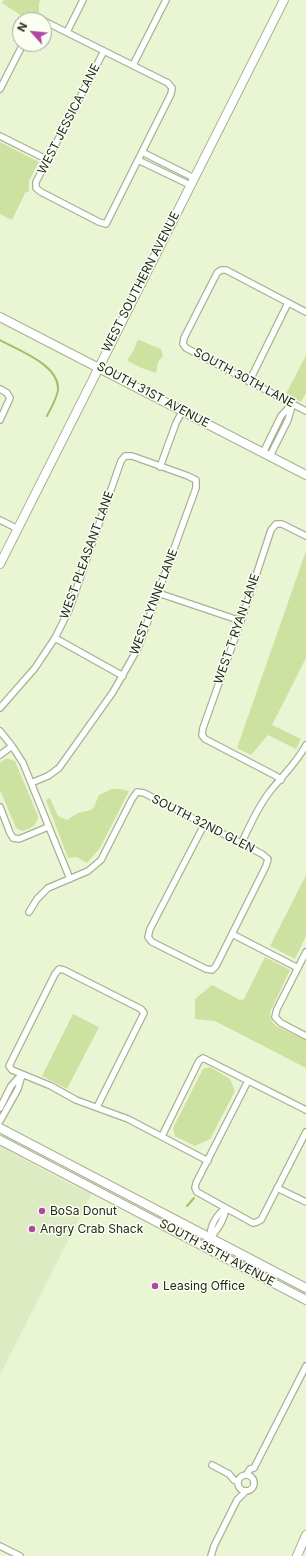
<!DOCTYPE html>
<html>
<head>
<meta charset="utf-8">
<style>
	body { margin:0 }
	#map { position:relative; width:306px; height:1556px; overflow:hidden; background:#eaf5d4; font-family:Inter,sans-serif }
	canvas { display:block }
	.north { position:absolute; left:12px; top:12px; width:40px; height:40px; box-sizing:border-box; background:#fafff2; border:1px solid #a4a99c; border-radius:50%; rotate:297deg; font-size:11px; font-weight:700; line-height:16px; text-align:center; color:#24281c }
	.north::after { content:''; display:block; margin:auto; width:14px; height:18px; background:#b146a6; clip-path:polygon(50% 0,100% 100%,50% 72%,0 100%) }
</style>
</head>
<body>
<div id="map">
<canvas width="306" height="1556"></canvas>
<div class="north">N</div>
</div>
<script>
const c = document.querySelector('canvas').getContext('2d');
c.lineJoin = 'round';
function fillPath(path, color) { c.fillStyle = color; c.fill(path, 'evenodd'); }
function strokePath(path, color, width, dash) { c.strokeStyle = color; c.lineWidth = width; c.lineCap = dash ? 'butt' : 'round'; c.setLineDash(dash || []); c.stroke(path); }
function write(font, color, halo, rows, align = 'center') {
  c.font = font + ' Inter,sans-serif'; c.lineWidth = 3; c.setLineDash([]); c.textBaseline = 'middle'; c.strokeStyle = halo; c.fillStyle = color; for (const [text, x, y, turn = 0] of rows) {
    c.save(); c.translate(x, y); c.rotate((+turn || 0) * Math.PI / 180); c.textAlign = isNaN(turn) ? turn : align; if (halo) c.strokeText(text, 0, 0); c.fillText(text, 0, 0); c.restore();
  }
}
fillPath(new Path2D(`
	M0,1146L68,1183L92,1193L0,1375Z`), '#ddebc3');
fillPath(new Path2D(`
	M4,0H41L39,3V14L34,16L28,20L2,3Z
	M0,142L39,162L29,181V191L25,193L12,220L0,214Z
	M139,340L161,349L163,356L158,362L156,373C148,371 134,365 127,360L134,350L137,341Z
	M306,355V393L301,402L286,394Z
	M306,551V658L272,725L301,739L296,749L268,735L251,755L237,748Z
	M6,758L15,761L38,816C37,827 30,828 22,831L16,828L0,790V763Z
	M112,789H120L129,791L100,848L87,863L77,857L68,858L46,800L50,798L58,816L67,820L78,813L91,810L94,807L99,795Z
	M306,875V936L295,959L270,946Z
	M265,957L290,970L270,1012L271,1020L276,1026L306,1040V1068L215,1021L195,1019V999L212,985L240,1000L244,999Z
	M73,1014L99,1027L67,1089L42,1076Z
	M210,1067L230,1079L235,1091L210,1139L195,1146L175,1136L173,1128L203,1069Z`), '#cde1a1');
strokePath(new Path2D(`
	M0,340C18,350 60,365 58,390C57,398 51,408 47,416
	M187,1206L194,1198`), '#a5be67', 2);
const street = new Path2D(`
	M44,21L168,83L172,88L171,94L106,224L99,222L41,192L36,188V182L104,51
	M67,32L83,0
	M133,65L166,0
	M0,89L23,44
	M0,136L48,160
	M142,152L194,178
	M138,160L190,185
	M306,312L226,270H221L217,273L184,338L183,344L186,348L306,411
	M249,382L288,303
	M0,389L7,393L10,398L0,420
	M263,453L281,416L292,404
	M270,456L288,420L292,406
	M160,467L176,423L183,410
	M0,520L18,529
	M158,593L241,621
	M55,638L123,676
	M0,708L35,668L55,638L69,610L121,461L125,456H132L188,476L196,480V488L138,648L113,692L59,768L48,776L31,783
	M0,731L12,746L23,763L70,879
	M0,755L12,746
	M281,780L276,776L205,739L202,735L203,728L241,621L271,530L276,524H282L306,536
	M0,807L10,833L13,838L19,839L48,827
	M241,844C249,827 257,809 268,794C281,777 296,764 306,745
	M29,912L37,899L48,888L88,871L101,860L132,799L137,792L144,793L262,854L268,859L266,866L216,966L212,970L206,969L152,942L148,937L150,929L204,825
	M232,934L298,968
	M306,952L277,1009L275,1017L281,1023L306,1036
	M248,1081L196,1183L195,1188L197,1192L253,1223L257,1222L261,1220L306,1132
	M97,1107L144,1013L141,1009L64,970L59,969L55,974L9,1066L12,1070L51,1086L76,1100L128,1119L208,1161
	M0,1108L11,1086L21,1075
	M0,1121L18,1089L22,1075
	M162,1136L199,1061L203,1058L306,1110
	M277,1188L306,1202
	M210,1238C210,1226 216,1215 226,1208
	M205,1247C212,1234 224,1224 226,1208
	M212,1465L229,1474L234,1480L238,1482
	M247,1474L250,1469L254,1468L306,1366
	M238 1483a8 8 0 1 1 16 0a8 8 0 1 1-16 0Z
	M0,1546L20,1556
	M211,1556L214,1546L237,1500L246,1491`);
const secondary = new Path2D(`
	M0,317L306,475
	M0,564L284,0
	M0,1128L306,1288
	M0,1140L306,1300
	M297,1556L306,1535`);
strokePath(street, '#a8b293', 8);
strokePath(secondary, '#a8b293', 10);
strokePath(street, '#fff', 5.5);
strokePath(secondary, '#fff', 8);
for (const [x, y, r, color] of [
	[42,1211,4,"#b146a6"],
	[32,1229,4,"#b146a6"],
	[155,1286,4,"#b146a6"]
]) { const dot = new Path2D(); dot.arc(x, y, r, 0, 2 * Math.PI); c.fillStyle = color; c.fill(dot); strokePath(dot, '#fafff2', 1.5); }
write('12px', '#24281c', '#fafff2', [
	["WEST JESSICA LANE",69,119,-63],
	["WEST SOUTHERN AVENUE",141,282,-63],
	["SOUTH 30TH LANE",244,378,28],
	["SOUTH 31ST AVENUE",153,395,28],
	["WEST PLEASANT LANE",87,555,-70],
	["WEST LYNNE LANE",154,602,-69],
	["WEST T RYAN LANE",237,629,-71],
	["SOUTH 32ND GLEN",203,824,27],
	["SOUTH 35TH AVENUE",217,1253,28]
]);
write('12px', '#24281c', '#fafff2', [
	["BoSa Donut",50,1211],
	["Angry Crab Shack",40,1229],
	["Leasing Office",163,1286]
], 'left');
</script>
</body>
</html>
